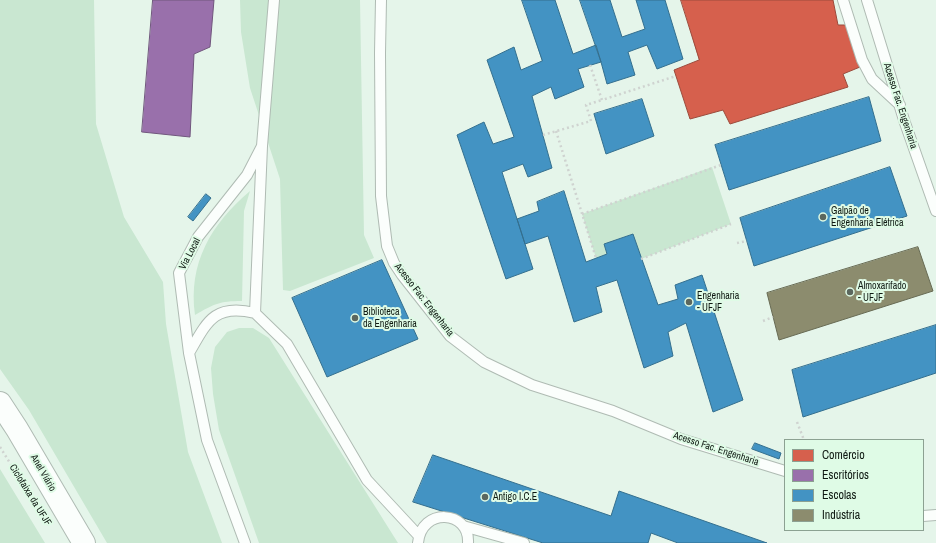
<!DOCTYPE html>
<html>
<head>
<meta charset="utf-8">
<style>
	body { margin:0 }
	#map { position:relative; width:936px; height:543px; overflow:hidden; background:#e5f5ea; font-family:"Archivo Narrow",sans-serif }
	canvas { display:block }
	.legend { position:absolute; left:784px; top:439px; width:140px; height:92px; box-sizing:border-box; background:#dffbe6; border:1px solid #8ca192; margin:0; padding:5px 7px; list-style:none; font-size:12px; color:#101a13 }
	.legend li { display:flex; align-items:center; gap:8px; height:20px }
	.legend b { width:20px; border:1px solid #8ca192 }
</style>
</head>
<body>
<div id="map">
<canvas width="936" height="543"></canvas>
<ul class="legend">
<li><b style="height:11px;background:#d6604d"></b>Comércio</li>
<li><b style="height:11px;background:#9970ab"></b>Escritórios</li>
<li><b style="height:11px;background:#4393c3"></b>Escolas</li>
<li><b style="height:11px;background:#8c8c6e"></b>Indústria</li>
</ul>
</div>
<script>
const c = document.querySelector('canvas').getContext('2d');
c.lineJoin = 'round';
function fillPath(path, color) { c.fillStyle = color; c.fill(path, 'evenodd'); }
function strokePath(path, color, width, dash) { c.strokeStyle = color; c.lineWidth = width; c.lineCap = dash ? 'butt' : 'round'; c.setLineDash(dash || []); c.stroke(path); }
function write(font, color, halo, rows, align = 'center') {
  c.font = font + ' "Archivo Narrow",sans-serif'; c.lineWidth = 4; c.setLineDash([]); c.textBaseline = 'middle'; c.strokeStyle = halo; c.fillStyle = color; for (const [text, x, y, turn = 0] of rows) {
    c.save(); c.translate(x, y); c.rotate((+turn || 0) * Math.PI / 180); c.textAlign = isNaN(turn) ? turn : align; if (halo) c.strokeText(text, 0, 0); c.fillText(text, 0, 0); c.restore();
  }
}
fillPath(new Path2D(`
	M0,0H94L96,124L124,217L163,282L166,324L188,452L222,543H107L29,410L0,369Z
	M240,0H360L364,235L374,258L290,291L283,290L280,179L250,88L241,32Z
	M712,167L731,224L641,259L632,234L604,244L607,254L596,258L582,214Z
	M250,191L244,211L242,301C219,301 214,304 195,315C188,263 211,224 250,191Z
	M239,328H253L269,338L398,543H259L219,430L213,394L211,368L215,347L227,332Z
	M0,469L45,543H0Z`), '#c9e7d1');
const shops = new Path2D(`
	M681,0H833L838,25H847L860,67L843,74L848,87L730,124L723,110L690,119L674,70L699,60Z`);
fillPath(shops, '#d6604d');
strokePath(shops, '#9b4b3c', 1);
const offices = new Path2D(`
	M153,0H214L210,47L194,54L190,137L142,132Z`);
fillPath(offices, '#9970ab');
strokePath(offices, '#70567d', 1);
const schools = new Path2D(`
	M522,0H555L573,54L596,45L601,62L578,69L584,87L555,99L551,87L532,96L552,168L528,177L523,164L502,172L533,269L506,279L457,135L484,122L493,144L514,137L487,60L514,47L521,70L542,61Z
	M580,0H610L622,37L645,29L636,0H665L683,59L657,69L647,45L628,52L635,75L607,84L601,62Z
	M869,97L881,141L729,190L715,145Z
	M642,99L654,136L606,154L594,114Z
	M890,167L907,216L754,266L740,218Z
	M564,191L586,262L607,254L604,244L633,234L658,305L678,299L675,285L702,275L743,400L713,412L686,323L668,332L673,356L644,368L617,280L596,287L602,312L574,322L548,236L525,244L517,219L539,211L537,202Z
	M206,194L211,198L193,221L188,217Z
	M382,260L418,339L327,377L292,298Z
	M936,325V373L803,417L792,370Z
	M755,443L781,453L779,459L752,449Z
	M433,455L611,516L619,491L767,543H678L651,533L648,543H543L413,502Z`);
fillPath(schools, '#4393c3');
strokePath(schools, '#346f8e', 1);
const industry = new Path2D(`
	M918,247L933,291L779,340L767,293Z`);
fillPath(industry, '#8c8c6e');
strokePath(industry, '#676a53', 1);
const lane = new Path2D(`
	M381,0L380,53L381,196L387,246L394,263L402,275L450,336L484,362L532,385L613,411L681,439L785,471
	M843,0L862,60L872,79L900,105
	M867,0L904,120L936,211
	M255,313L287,344L367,480L419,536
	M189,353C207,322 214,303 255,313L262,146L274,0
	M923,516L936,515
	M463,526L524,543
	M245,543L207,440L189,353L179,273L198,237L247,175L262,146
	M418,543C421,507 470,510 468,543`);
const secondary = new Path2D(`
	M0,403L17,429L84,543`);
strokePath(lane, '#afbbb3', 12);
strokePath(secondary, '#afbbb3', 24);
strokePath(new Path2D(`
	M590,65L602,100L676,76
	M556,131L596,258
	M543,135L591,121L586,105L602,100
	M582,214L721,165
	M737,243L747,241
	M641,259L731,224
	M763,321L773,317
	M797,422L804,440
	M0,447L49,526`), '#cfd3d0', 2.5, [2, 3]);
strokePath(lane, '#fbfefc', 10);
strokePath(secondary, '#fbfefc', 22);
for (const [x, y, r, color] of [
	[823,217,4,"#5b675e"],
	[850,292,4,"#5b675e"],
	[689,302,4,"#5b675e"],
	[355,318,4,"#5b675e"],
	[485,497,4,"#5b675e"]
]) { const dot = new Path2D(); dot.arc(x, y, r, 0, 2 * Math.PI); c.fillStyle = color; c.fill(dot); strokePath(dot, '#dffbe6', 1.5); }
write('10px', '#101a13', '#dffbe6', [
	["Acesso Fac. Engenharia",900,106,72],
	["Via Local",190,254,-62],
	["Acesso Fac. Engenharia",424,300,52],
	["Acesso Fac. Engenharia",716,449,18],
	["Anel Viário",43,473,60],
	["Ciclofaixa da UFJF",30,495,58]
]);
write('10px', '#101a13', '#dffbe6', [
	["Galpão de",831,211],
	["Engenharia Elétrica",831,223],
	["Almoxarifado",858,286],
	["- UFJF",858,298],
	["Engenharia",697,296],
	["- UFJF",697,308],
	["Biblioteca",363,312],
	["da Engenharia",363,324],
	["Antigo I.C.E",493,497]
], 'left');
</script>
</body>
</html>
